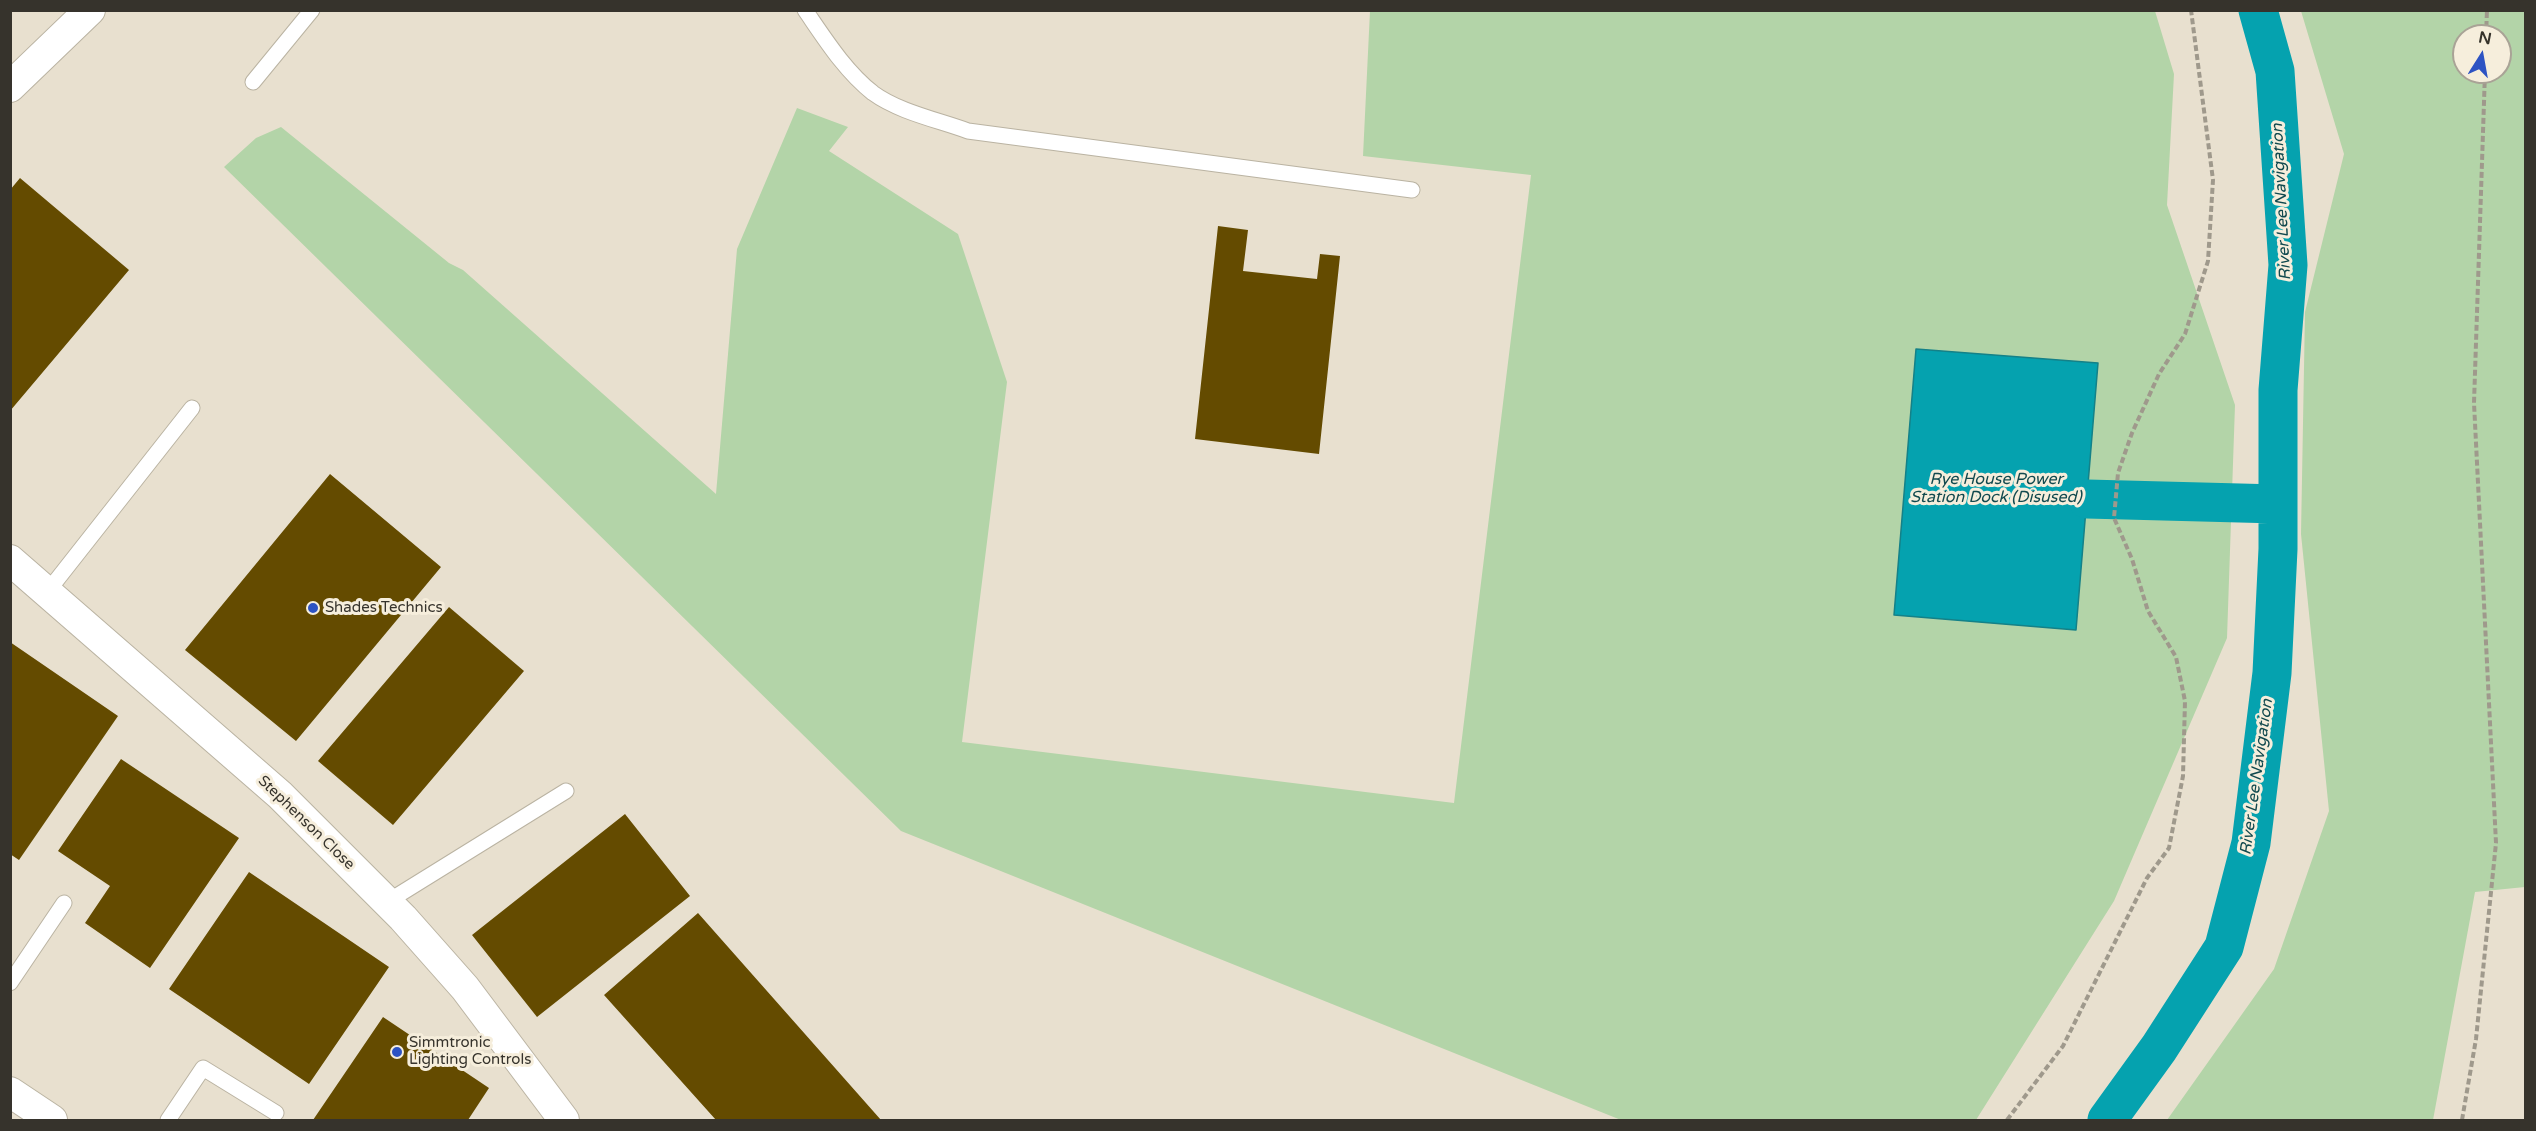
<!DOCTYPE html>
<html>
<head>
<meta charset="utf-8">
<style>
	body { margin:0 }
	#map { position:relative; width:2536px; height:1131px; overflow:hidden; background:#e8e0cf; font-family:"Varela Round",sans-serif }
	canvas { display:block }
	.frame { position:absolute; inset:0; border:12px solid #36332c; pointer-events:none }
	.north { position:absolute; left:2452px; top:24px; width:60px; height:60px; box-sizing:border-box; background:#f6eedc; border:2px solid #a9a396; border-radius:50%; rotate:11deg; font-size:16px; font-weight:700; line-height:24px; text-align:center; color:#36332c }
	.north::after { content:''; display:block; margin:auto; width:21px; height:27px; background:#2d53c3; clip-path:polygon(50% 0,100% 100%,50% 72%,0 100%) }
</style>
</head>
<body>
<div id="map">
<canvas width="2536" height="1131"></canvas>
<div class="frame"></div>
<div class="north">N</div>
</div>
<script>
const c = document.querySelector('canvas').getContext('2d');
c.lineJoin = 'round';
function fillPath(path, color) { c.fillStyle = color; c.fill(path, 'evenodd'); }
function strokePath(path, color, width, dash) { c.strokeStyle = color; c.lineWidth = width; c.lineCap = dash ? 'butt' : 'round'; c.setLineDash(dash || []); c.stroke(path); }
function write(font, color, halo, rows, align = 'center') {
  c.font = font + ' "Varela Round",sans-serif'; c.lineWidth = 6; c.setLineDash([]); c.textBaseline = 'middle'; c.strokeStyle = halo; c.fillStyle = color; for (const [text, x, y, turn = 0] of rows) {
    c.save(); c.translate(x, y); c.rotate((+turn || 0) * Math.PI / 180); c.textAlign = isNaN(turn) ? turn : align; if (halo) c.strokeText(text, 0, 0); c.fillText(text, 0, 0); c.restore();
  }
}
fillPath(new Path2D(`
	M1370,11H2155L2174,74L2167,205L2235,405L2227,638L2114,901L1976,1120H1621L901,831L224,167L256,138L281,127L449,263L463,270L716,494L737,249L797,108L848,127L829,151L958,234L1007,382L962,742L1454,803L1531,175L1363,156Z
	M2301,11H2525V887L2475,892L2433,1120H2167L2274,969L2329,811L2301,534L2305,312L2344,154ZM2464,36H2500V72H2464Z`), '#b3d4a8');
const water = new Path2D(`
	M1916,349L2098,363L2076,630L1894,615Z`);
fillPath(water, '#05a2af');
strokePath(water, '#148188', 1.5);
strokePath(new Path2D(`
	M2087,499L2278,504
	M2107,1120L2159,1048L2224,947L2251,843L2272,673L2278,549V390L2288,265L2275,71L2258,10`), '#05a2af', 39);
fillPath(new Path2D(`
	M20,178L129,270L10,411V190Z
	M1218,226L1248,230L1243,271L1317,279L1320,254L1340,256L1319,454L1195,439Z
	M330,474L441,567L296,741L185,650Z
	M449,607L524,671L393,825L318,761Z
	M10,642L118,716L19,860L10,854Z
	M121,759L239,838L150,968L85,923L110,886L58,851Z
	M625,814L690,896L537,1017L472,935Z
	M249,872L389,967L309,1084L169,989Z
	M698,913L881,1120H716L604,995Z
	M383,1017L489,1088L468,1120H313Z`), '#644b00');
const lane = new Path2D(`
	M805,10C825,39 845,71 873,93C899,112 938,120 968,131L1412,190
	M253,82L312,10
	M48,591L192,408
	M387,902L566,791
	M10,983L64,903
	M168,1120L203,1068L276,1113`);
const street = new Path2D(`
	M10,87L90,10
	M10,560L280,795L403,918L465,988L564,1120
	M10,1092L52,1120`);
strokePath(lane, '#bab3a2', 17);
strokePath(street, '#bab3a2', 32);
strokePath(new Path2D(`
	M2486,36L2487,10
	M2007,1120L2063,1046L2147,878L2169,848L2183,776L2185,701L2176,657L2148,611L2132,559L2114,518L2118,473L2132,433L2159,374L2185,334L2208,261L2213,180L2191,10
	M2462,1120L2476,1039L2496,843L2474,403L2485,72`), '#9f998c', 4, [6, 3]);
strokePath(lane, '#fff', 15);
strokePath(street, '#fff', 30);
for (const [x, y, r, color] of [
	[313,608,6,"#2d53c3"],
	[397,1052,6,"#2d53c3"]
]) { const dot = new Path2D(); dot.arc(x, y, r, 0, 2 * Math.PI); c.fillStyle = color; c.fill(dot); strokePath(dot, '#f6eedc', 2); }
write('15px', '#36332c', '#f6eedc', [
	["Shades Technics",325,608],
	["Simmtronic",409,1043],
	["Lighting Controls",409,1060]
], 'left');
write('15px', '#36332c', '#f6eedc', [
	["Stephenson Close",306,823,44]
]);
write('italic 16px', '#11494e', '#f6eedc', [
	["River Lee Navigation",2282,202,-93],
	["Rye House Power",1996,480],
	["Station Dock (Disused)",1996,498],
	["River Lee Navigation",2257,777,-82]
]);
</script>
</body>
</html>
